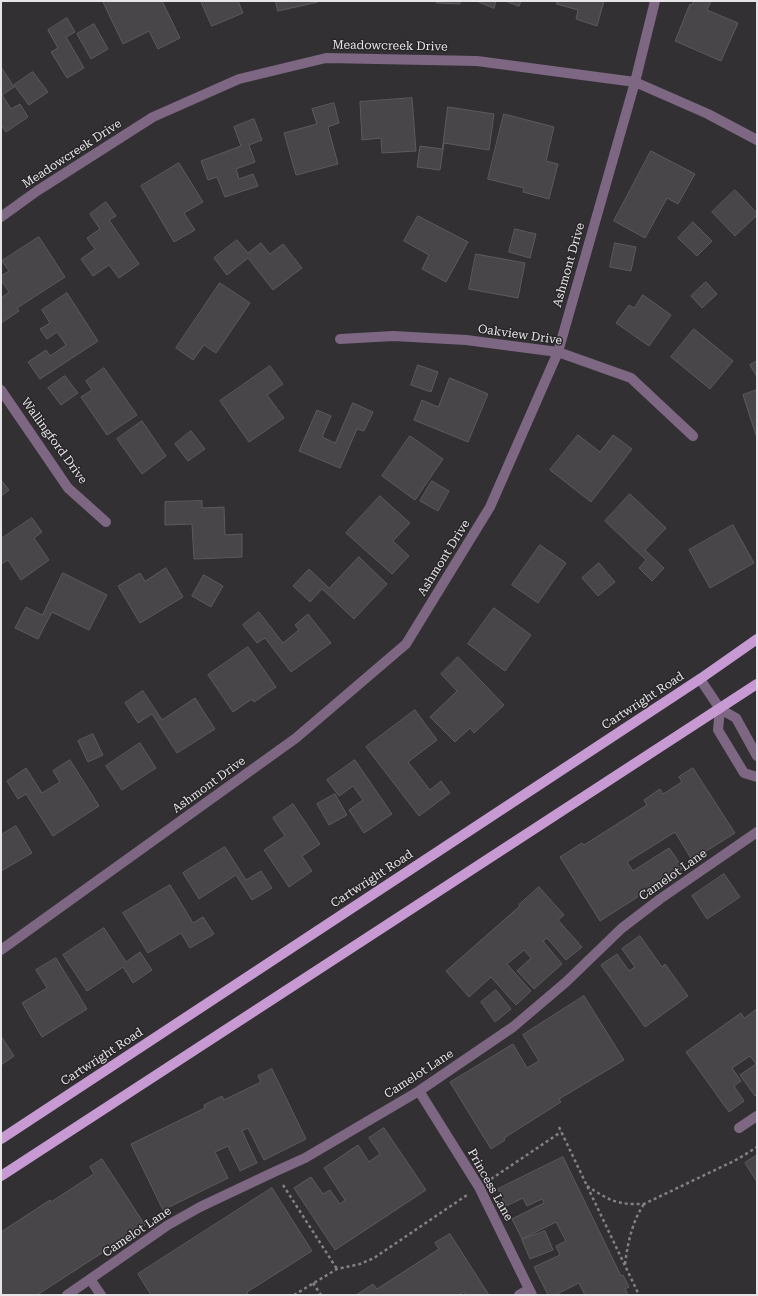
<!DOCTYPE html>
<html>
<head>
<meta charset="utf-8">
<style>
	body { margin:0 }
	#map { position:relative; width:758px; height:1296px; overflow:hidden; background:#333033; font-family:"Roboto Serif",serif }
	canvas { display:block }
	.frame { position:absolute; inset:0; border:2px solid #e6e4e6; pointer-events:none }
</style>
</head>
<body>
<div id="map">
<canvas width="758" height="1296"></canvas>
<div class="frame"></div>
</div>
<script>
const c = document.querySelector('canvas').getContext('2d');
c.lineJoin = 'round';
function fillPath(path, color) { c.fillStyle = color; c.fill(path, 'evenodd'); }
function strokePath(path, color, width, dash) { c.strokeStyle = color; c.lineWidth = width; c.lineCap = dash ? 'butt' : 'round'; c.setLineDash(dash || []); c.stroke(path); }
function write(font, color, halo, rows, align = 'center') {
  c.font = font + ' "Roboto Serif",serif'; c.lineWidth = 3; c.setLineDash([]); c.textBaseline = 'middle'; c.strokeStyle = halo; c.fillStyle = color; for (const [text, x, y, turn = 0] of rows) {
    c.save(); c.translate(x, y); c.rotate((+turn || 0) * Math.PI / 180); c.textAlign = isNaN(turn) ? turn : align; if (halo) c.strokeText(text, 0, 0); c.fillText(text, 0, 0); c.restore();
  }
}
const building = new Path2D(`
	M106,1H162L180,38L158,49L149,31L123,44L103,2Z
	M201,1H238L243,13L212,26Z
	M276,1H318V2L278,11Z
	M437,1H460V4L437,3Z
	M477,1H496L494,8Z
	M506,1H521L519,6Z
	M557,1H604L597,26L576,19L578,10L557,4Z
	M694,1H711L707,10L738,23L721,61L675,41L690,4L692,5Z
	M67,18L75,32L66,37L84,68L67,78L51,52L58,48L48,30Z
	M94,24L108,49L91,59L77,34Z
	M1,67L14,87L2,95L11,109L20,104L28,117L6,132L1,125Z
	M33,72L48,92L29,105L14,85Z
	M412,98L416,151L382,153L381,138L362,140L360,102Z
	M334,103L339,123L328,127L338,164L296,175L284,133L317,124L312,109Z
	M448,107L494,114L489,150L444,143L440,170L417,167L420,146L442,149Z
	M504,114L554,127L546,161L558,164L549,199L523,192L524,188L488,179Z
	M254,119L262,140L249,145L255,162L236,169L239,179L253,174L258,186L225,197L217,177L208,180L201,161L241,146L234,127Z
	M651,151L695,174L678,204L667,198L645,238L614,221Z
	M179,163L203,202L184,213L195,230L174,242L141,186Z
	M735,190L757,213V215L735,236L712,212Z
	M106,202L116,216L109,220L139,264L119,278L109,265L93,276L81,259L95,249L87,238L100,229L90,214Z
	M418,216L468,242L446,282L422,269L429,255L404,241Z
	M693,222L712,241L697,256L678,238Z
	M515,229L536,234L530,258L509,252Z
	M39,237L65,277L17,308L19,311L1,323V298L9,292L1,280V276L9,271L2,261Z
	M237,240L248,253L261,243L270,254L283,244L302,268L273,290L248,258L227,275L214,258Z
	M615,243L636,247L631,271L610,267Z
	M476,254L525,263L518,298L469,289Z
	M706,282L717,294L702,308L691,296Z
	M220,283L250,303L216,353L204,345L193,360L176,348Z
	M67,293L98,341L40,379L28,362L46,350L50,356L66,345L57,332L47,339L40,329L50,323L42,310Z
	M643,295L671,315L649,346L616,323L629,305L634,308Z
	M694,329L733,361L710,389L671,357Z
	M757,361V377L750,365Z
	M418,365L438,372L431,392L411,385Z
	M270,366L283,384L267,395L284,418L249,442L220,401Z
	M104,368L137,415L107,435L81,397L92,390L86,381Z
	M65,376L78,393L61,405L48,388Z
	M450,378L488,394L468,442L414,420L422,400L438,407Z
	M757,390V438L743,395Z
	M353,403L373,412L364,431L357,429L340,468L299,451L317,410L331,416L322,437L335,443Z
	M142,421L166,456L142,474L117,439Z
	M191,431L205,449L188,461L175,444Z
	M578,435L600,452L613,435L632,449L591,502L550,470Z
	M410,436L443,459L415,500L382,476Z
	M1,480L9,490L1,496Z
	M432,481L449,491L438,511L420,501Z
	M630,494L666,528L645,550L664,568L652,581L639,568L646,560L605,521Z
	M380,496L410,523L393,541L409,556L392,574L346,533Z
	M202,501V508L224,507L225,535L242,534V557L194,559L192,524L165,525V502Z
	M32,518L42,532L34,538L49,560L21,580L8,560L1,564V539Z
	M733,525L754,563L710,588L689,550Z
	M540,545L566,563L538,603L512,585Z
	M359,557L387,584L354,619L322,589L310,602L293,586L309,569L329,588Z
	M599,563L615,582L598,596L582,578Z
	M166,568L183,597L140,623L118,586L140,573L145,581Z
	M63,573L107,595L89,630L52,612L38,639L15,628L26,607L42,615Z
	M204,575L223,586L211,607L192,596Z
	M494,608L531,635L505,671L468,644Z
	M259,612L283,643L299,630L295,625L308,614L331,643L291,672L265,638L257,643L243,625Z
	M248,647L276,687L254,702L252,699L233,712L208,675Z
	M458,657L504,705L474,733L470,728L455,742L430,717L457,691L441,674Z
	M143,691L162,720L195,698L215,729L177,753L152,714L138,723L125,703Z
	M415,710L437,740L408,762L430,790L441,781L450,793L419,816L366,747Z
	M93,734L103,755L88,762L78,741Z
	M140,743L156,768L122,790L106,766Z
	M70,760L99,806L53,836L26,794L18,799L7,781L26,768L42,793L60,782L53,771Z
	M355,760L392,814L364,833L349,810L363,800L353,786L339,796L327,780Z
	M693,768L735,833L692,860L675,832L627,862L633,871L669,848L683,868L600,921L560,857L582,843L584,845L647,805L644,800L660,789L663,794L682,782L679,777Z
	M335,794L347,815L329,825L317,804Z
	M293,804L320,844L302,856L312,871L289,887L264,850L285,836L273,818Z
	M16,826L32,853L1,871V835Z
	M225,847L246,880L261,871L272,888L252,900L236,875L199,899L183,873Z
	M724,874L740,897L707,919L692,896Z
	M170,885L193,923L203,917L214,934L190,948L181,933L148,953L123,913Z
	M539,887L564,915L558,920L582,947L566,960L547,938L543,941L562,964L534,989L517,971L531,958L524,950L507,964L531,991L516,1005L491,977L469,997L446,971L520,906L519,905Z
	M104,928L126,962L140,952L152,970L133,983L123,967L87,991L63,955Z
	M640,936L662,967L665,964L688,996L645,1027L601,965L617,954L629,971L635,967L622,949Z
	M56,958L87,1009L42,1037L22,1003L47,988L36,970Z
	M496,990L511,1009L495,1022L481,1002Z
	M584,996L624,1060L559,1099L561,1102L504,1138L505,1140L491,1149L450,1082L513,1044L527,1068L539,1061L523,1035Z
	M757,1009V1094L755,1096L740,1075L756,1064L750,1056L732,1068L741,1081L734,1086L744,1101L729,1112L686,1052L741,1013L744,1018Z
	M1,1036L14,1056L1,1065Z
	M272,1069L306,1139L264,1160L248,1128L242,1131L257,1163L240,1171L228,1146L215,1152L228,1178L163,1210L131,1144L205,1108L204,1105L222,1096L224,1100L261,1082L258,1076Z
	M384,1128L426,1190L335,1250L294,1188L311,1177L323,1194L330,1190L340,1204L345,1200L324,1168L358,1145L369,1162L380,1154L369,1138Z
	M757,1155V1182L745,1163Z
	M563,1157L621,1276L623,1275L629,1287L625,1289L628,1295H585L579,1283L555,1295H548L534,1267L560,1255L556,1246L566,1241L556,1222L522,1239L512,1219L544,1203L542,1199L527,1206L523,1198L506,1206L498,1189Z
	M102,1159L145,1225L37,1295H3L1,1292V1232L50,1200L51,1202L94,1174L90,1167Z
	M272,1188L312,1251L247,1292L248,1295H151L138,1274Z
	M545,1231L553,1250L530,1259L522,1240Z
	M450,1234L489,1295H466L464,1292L459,1295H356L373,1284L377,1289L439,1249L435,1243Z`);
fillPath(building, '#494649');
strokePath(building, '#5d5a5d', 1);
strokePath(new Path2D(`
	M559,1127L639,1295
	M491,1179L561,1132
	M283,1185L337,1269
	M587,1186C609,1200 616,1205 644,1204L738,1159L757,1147
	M625,1264C628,1242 632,1222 644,1204
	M313,1283L321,1295
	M294,1295L337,1269L360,1264L374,1258L467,1195`), '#838183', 2.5, [3, 3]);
strokePath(new Path2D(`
	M1,217L37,191L153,117L239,79L326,58L477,61L635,82L708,114L757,140
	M340,339L393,336L466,340L558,352L631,378L693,436
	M1,390L68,488L106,522
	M700,679L720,709L736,718L757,756
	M720,709L718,730L744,773L757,777
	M1,950L296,738L406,644L490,507L558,352L635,82L655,1
	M419,1091L479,1187L532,1295
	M739,1128L757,1116
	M90,1279L101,1295
	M67,1295L168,1225L200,1207L274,1172L305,1158L419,1091L513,1027L566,982L622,928L660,899L757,832
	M519,1295L529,1289`), '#7d6783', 10);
strokePath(new Path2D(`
	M1,1139L700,679L757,639
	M1,1176L757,684`), '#c89ad4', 10);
write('12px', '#e6e4e6', '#292629', [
	["Meadowcreek Drive",390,46,1],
	["Meadowcreek Drive",72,154,-33],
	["Ashmont Drive",569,265,-74],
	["Oakview Drive",520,335,8],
	["Wallingford Drive",54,441,54],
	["Ashmont Drive",444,558,-58],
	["Cartwright Road",643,701,-33],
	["Ashmont Drive",209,785,-36],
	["Camelot Lane",673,875,-35],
	["Cartwright Road",372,879,-33],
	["Cartwright Road",102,1057,-33],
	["Camelot Lane",419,1074,-33],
	["Princess Lane",490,1185,61],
	["Camelot Lane",137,1232,-34]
]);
</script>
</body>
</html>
